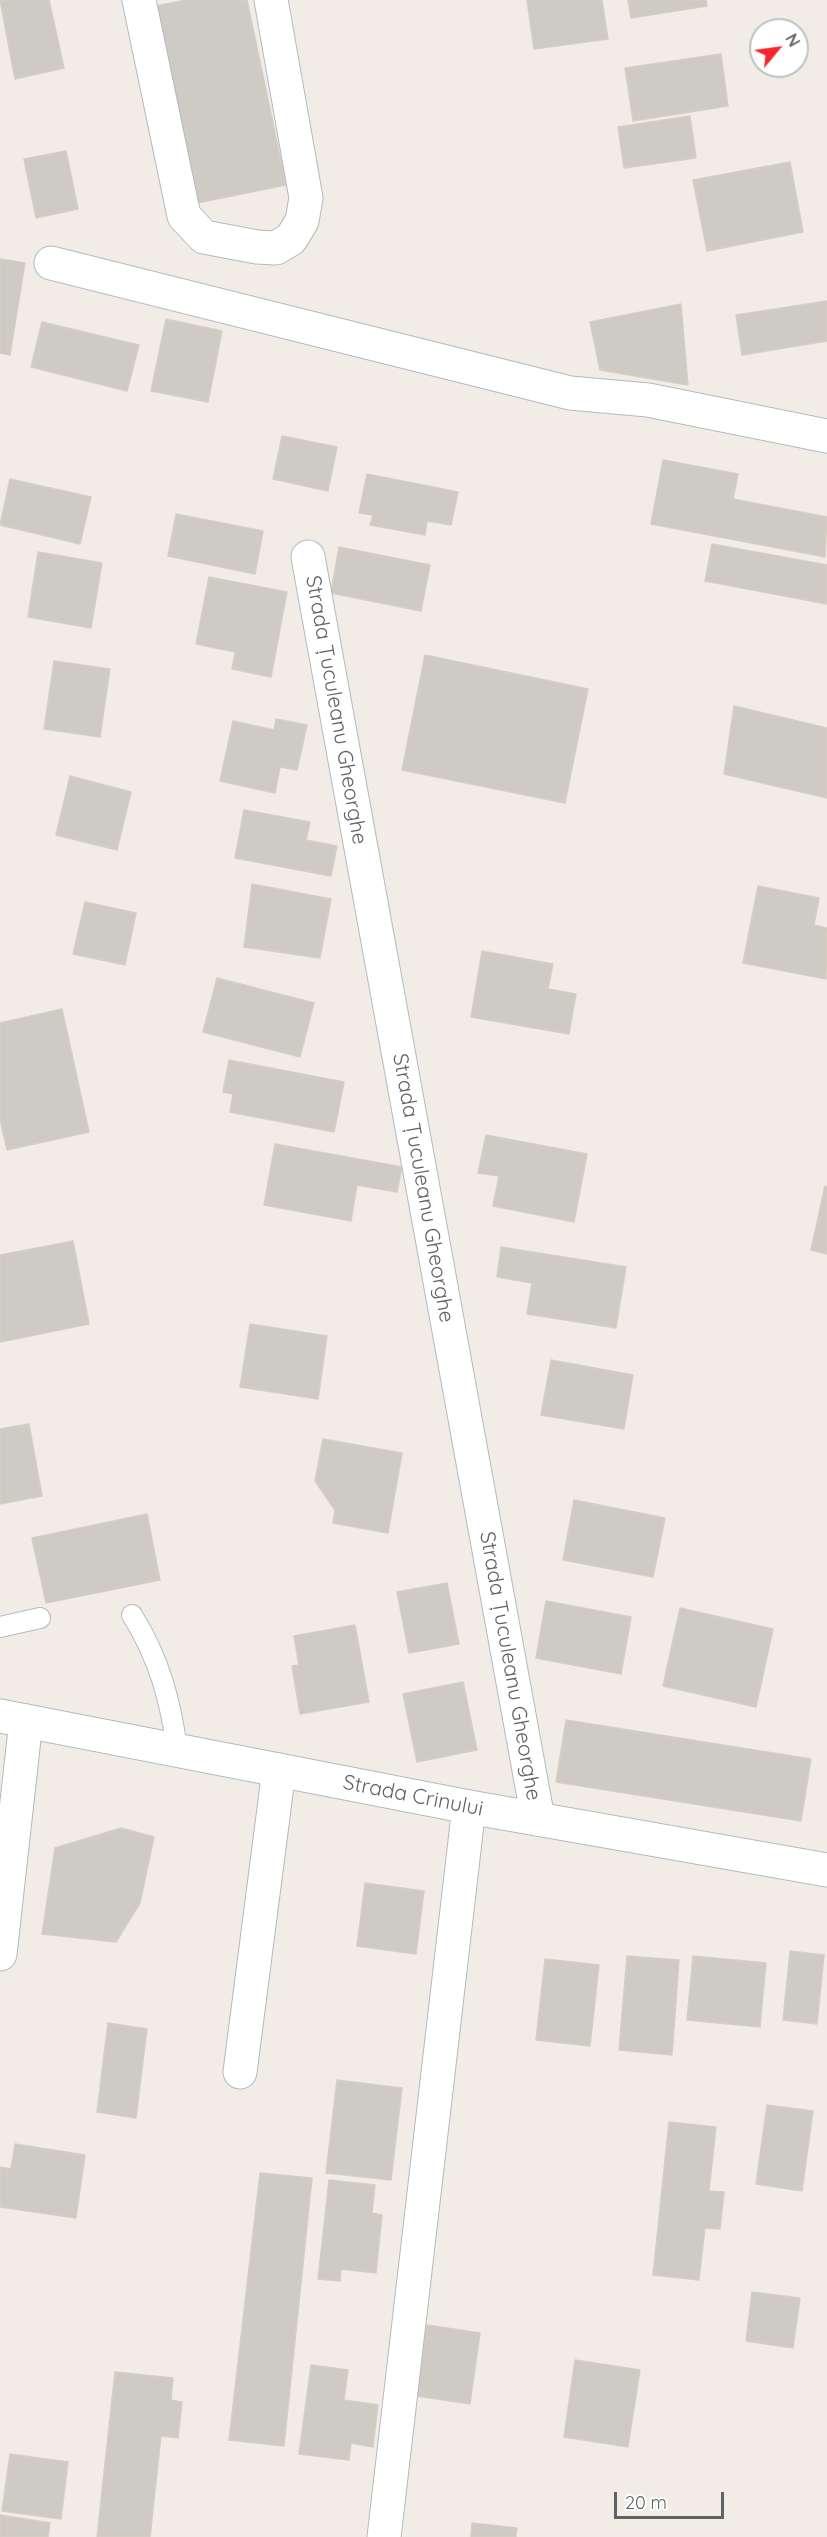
<!DOCTYPE html>
<html>
<head>
<meta charset="utf-8">
<style>
	body { margin:0 }
	#map { position:relative; width:827px; height:2537px; overflow:hidden; background:#f1ede6; font-family:Quicksand,sans-serif }
	canvas { display:block }
	.north { position:absolute; left:749px; top:18px; width:60px; height:60px; box-sizing:border-box; background:#fff; border:2px solid #bec1c2; border-radius:50%; rotate:61deg; font-size:16px; font-weight:700; line-height:24px; text-align:center; color:#5d6367 }
	.north::after { content:''; display:block; margin:auto; width:21px; height:27px; background:#f6262d; clip-path:polygon(50% 0,100% 100%,50% 72%,0 100%) }
	.scale { position:absolute; left:614px; top:2492px; width:110px; height:27px; box-sizing:border-box; border:3px solid #5d6367; border-top:0; padding-left:8px; font-size:18px; line-height:21px; white-space:nowrap; color:#5d6367; -webkit-text-stroke:4px #fff; paint-order:stroke }
</style>
</head>
<body>
<div id="map">
<canvas width="827" height="2537"></canvas>
<div class="north">N</div>
<div class="scale">20 m</div>
</div>
<script>
const c = document.querySelector('canvas').getContext('2d');
c.lineJoin = 'round';
function fillPath(path, color) { c.fillStyle = color; c.fill(path, 'evenodd'); }
function strokePath(path, color, width, dash) { c.strokeStyle = color; c.lineWidth = width; c.lineCap = dash ? 'butt' : 'round'; c.setLineDash(dash || []); c.stroke(path); }
function write(font, color, halo, rows, align = 'center') {
  c.font = font + ' Quicksand,sans-serif'; c.lineWidth = 4.5; c.setLineDash([]); c.textBaseline = 'middle'; c.strokeStyle = halo; c.fillStyle = color; for (const [text, x, y, turn = 0] of rows) {
    c.save(); c.translate(x, y); c.rotate((+turn || 0) * Math.PI / 180); c.textAlign = isNaN(turn) ? turn : align; if (halo) c.strokeText(text, 0, 0); c.fillText(text, 0, 0); c.restore();
  }
}
const building = new Path2D(`
	M0,0H49L64,68L15,79Z
	M186,0H247L286,185L192,204L151,7Z
	M527,0H602L608,39L534,49Z
	M628,0H706L707,6L631,18Z
	M721,54L728,106L633,121L625,68Z
	M690,116L696,158L624,168L618,127Z
	M66,151L78,209L36,218L24,159Z
	M790,162L803,232L707,251L693,180Z
	M0,259L25,263L10,355L0,353Z
	M827,301V341L742,355L736,315Z
	M681,304L688,385L600,370L590,322Z
	M166,319L222,331L208,402L151,391Z
	M42,322L139,345L127,391L31,367Z
	M282,436L337,447L328,491L273,479Z
	M663,460L738,474L733,499L827,517L825,557L651,524Z
	M367,474L458,492L451,525L427,521L425,535L370,525L373,515L359,513Z
	M10,479L91,497L80,544L0,525Z
	M176,514L263,531L255,574L168,556Z
	M712,544L827,565V604L705,581Z
	M339,547L430,565L421,611L331,593Z
	M38,552L102,563L91,628L28,617Z
	M209,577L287,592L271,677L232,669L235,652L196,644Z
	M425,655L588,689L565,803L402,770Z
	M54,661L110,669L100,737L44,729Z
	M734,706L827,728V798L724,774Z
	M276,719L307,725L297,770L280,767L275,793L220,781L233,721L274,730Z
	M70,776L131,792L117,850L56,835Z
	M244,810L310,822L306,840L337,846L331,876L235,858Z
	M252,884L331,899L320,958L244,947Z
	M758,886L819,898L814,925L827,928L826,979L743,963Z
	M85,902L136,913L125,965L73,954Z
	M482,951L553,964L548,989L576,994L569,1034L471,1017Z
	M217,978L314,1003L300,1057L203,1032Z
	M62,1009L89,1132L7,1150L0,1119V1023Z
	M229,1060L344,1082L334,1132L230,1112L233,1094L223,1092Z
	M486,1135L587,1154L574,1222L493,1206L499,1176L478,1173Z
	M275,1144L402,1167L397,1192L357,1185L351,1221L264,1205Z
	M825,1186L827,1187V1254L811,1250Z
	M73,1241L89,1324L0,1342V1255Z
	M501,1247L626,1267L616,1328L527,1314L532,1283L497,1277Z
	M250,1324L327,1336L318,1399L240,1387Z
	M551,1360L633,1375L624,1429L541,1415Z
	M29,1424L42,1496L0,1504V1429Z
	M323,1439L402,1453L388,1533L333,1523L335,1510L315,1481Z
	M574,1500L665,1518L653,1577L563,1560Z
	M147,1514L160,1580L46,1603L32,1538Z
	M447,1583L459,1644L409,1653L397,1592Z
	M546,1601L631,1617L621,1674L536,1658Z
	M680,1608L773,1629L756,1707L663,1686Z
	M355,1625L369,1702L300,1714L292,1666L299,1665L294,1636Z
	M463,1682L477,1750L417,1762L403,1694Z
	M566,1720L811,1759L801,1821L556,1782Z
	M121,1828L154,1837L140,1903L116,1942L42,1934L55,1848Z
	M365,1883L424,1891L416,1954L357,1946Z
	M790,1951L824,1955L817,2024L783,2020Z
	M627,1956L679,1960L672,2055L619,2050Z
	M693,1956L766,1963L760,2027L687,2020Z
	M545,1959L599,1965L590,2046L536,2040Z
	M108,2023L147,2029L136,2118L97,2112Z
	M337,2080L402,2088L391,2180L326,2173Z
	M767,2105L813,2111L802,2191L756,2184Z
	M669,2122L716,2127L709,2191L724,2192L720,2229L705,2228L699,2280L653,2275Z
	M15,2144L85,2155L76,2218L0,2207V2167L11,2169Z
	M260,2173L312,2178L284,2446L229,2440Z
	M329,2180L375,2185L372,2213L382,2215L376,2273L341,2269L340,2281L318,2279Z
	M752,2292L800,2298L793,2348L746,2341Z
	M427,2325L480,2333L470,2404L417,2396Z
	M575,2360L640,2370L628,2447L564,2437Z
	M311,2365L348,2370L344,2400L378,2405L373,2447L351,2443L349,2460L299,2454Z
	M115,2372L173,2378L171,2400L182,2402L178,2438L161,2436L150,2537H97Z
	M10,2454L68,2462L61,2519L2,2511Z
	M0,2515L50,2523L48,2537H0Z
	M472,2523L517,2528L516,2537H471Z`);
fillPath(building, '#cecac4');
strokePath(building, '#d6cec3', 1.5);
const service = new Path2D(`
	M132,1615C159,1658 170,1699 177,1748
	M0,1627L40,1618`);
const minor = new Path2D(`
	M139,0L184,216L204,237L257,247L276,248L291,239L302,221L306,198L271,0
	M51,263L570,393L648,400L827,436
	M308,557L538,1819
	M0,1954L26,1721
	M240,2072L279,1770
	M384,2537L469,1807`);
const tertiary = new Path2D(`
	M0,1716L469,1807L827,1870`);
strokePath(service, '#b6b9bd', 22);
strokePath(minor, '#b6b9bd', 35);
strokePath(tertiary, '#b6b9bd', 35);
strokePath(service, '#fff', 20);
strokePath(minor, '#fff', 33);
strokePath(tertiary, '#fff', 33);
write('21px', '#5d6367', '#fff', [
	["Strada Țuculeanu Gheorghe",336,710,80],
	["Strada Țuculeanu Gheorghe",423,1188,80],
	["Strada Țuculeanu Gheorghe",510,1666,80],
	["Strada Crinului",413,1796,11]
]);
</script>
</body>
</html>
